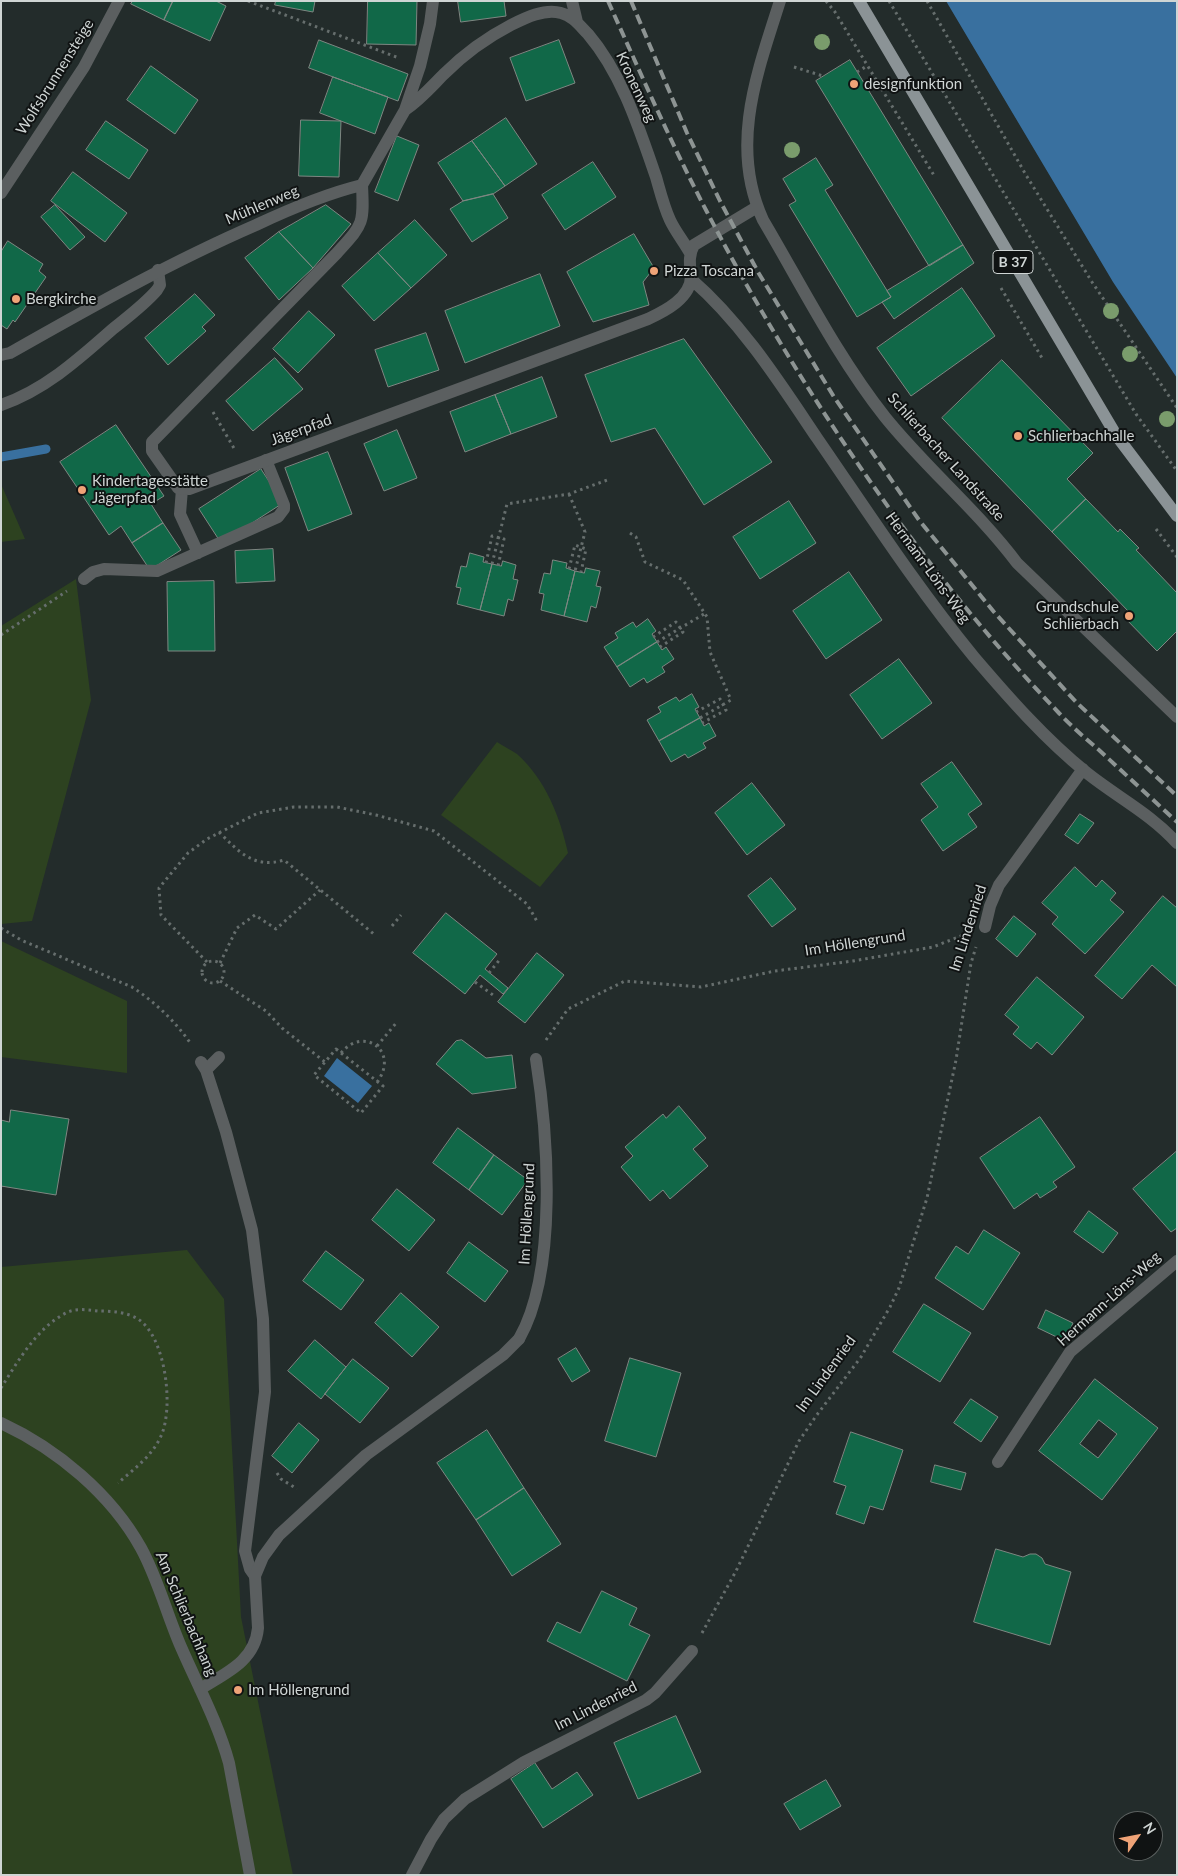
<!DOCTYPE html>
<html>
<head>
<meta charset="utf-8">
<style>
	body { margin:0 }
	#map { position:relative; width:1178px; height:1876px; overflow:hidden; background:#232c2b; font-family:Lato,sans-serif }
	canvas { display:block }
	.frame { position:absolute; inset:0; border:2px solid #cfd5d4; pointer-events:none }
	.north { position:absolute; left:1113px; top:1811px; width:50px; height:50px; box-sizing:border-box; background:#101313; border:1px solid #5c6160; border-radius:50%; rotate:57deg; font-size:14px; font-weight:700; line-height:20px; text-align:center; color:#cfd5d4 }
	.north::after { content:''; display:block; margin:auto; width:18px; height:22px; background:#efa377; clip-path:polygon(50% 0,100% 100%,50% 72%,0 100%) }
</style>
</head>
<body>
<div id="map">
<canvas width="1178" height="1876"></canvas>
<div class="frame"></div>
<div class="north">N</div>
</div>
<script>
const c = document.querySelector('canvas').getContext('2d');
c.lineJoin = 'round';
function fillPath(path, color) { c.fillStyle = color; c.fill(path, 'evenodd'); }
function strokePath(path, color, width, dash) { c.strokeStyle = color; c.lineWidth = width; c.lineCap = dash ? 'butt' : 'round'; c.setLineDash(dash || []); c.stroke(path); }
function write(font, color, halo, rows, align = 'center') {
  c.font = font + ' Lato,sans-serif'; c.lineWidth = 4; c.setLineDash([]); c.textBaseline = 'middle'; c.strokeStyle = halo; c.fillStyle = color; for (const [text, x, y, turn = 0] of rows) {
    c.save(); c.translate(x, y); c.rotate((+turn || 0) * Math.PI / 180); c.textAlign = isNaN(turn) ? turn : align; if (halo) c.strokeText(text, 0, 0); c.fillText(text, 0, 0); c.restore();
  }
}
fillPath(new Path2D(`
	M1,484L25,539L1,542Z
	M76,579L91,700L32,921L1,924V626Z
	M497,742C503,746 511,750 517,754C546,780 560,817 568,853L540,887L441,815Z
	M1,941L127,1001V1073L1,1057Z
	M187,1250L224,1299L241,1617L293,1875H1V1267Z`), '#2d4220');
fillPath(new Path2D(`
	M946,1H1177V378L1113,282Z
	M337,1058L372,1086L358,1103L324,1076Z`), '#39709f');
strokePath(new Path2D(`
	M1,457L46,449`), '#39709f', 9);
const building = new Path2D(`
	M133,1H173L164,20L131,4Z
	M173,1H216L226,6L210,41L164,20Z
	M276,1H315L313,12L275,5Z
	M368,1H417L416,45L367,44Z
	M458,1H504L506,16L461,22Z
	M319,40L408,74L398,101L309,68Z
	M559,40L575,83L526,101L510,58Z
	M850,60L963,245L929,266L816,81Z
	M151,66L198,100L175,134L127,100Z
	M333,77L388,97L375,134L320,113Z
	M506,118L537,164L505,186L472,141Z
	M301,120L341,121L339,177L299,176Z
	M106,121L148,150L129,179L86,150Z
	M397,136L419,145L398,201L375,192Z
	M472,141L505,186L493,194L463,201L438,163Z
	M816,158L833,185L825,190L891,297L857,317L789,205L796,201L783,179Z
	M593,162L616,197L565,230L542,195Z
	M73,172L127,213L105,242L51,201Z
	M493,194L508,218L472,242L450,209L463,201Z
	M55,205L85,237L70,250L41,217Z
	M326,205L351,224L313,268L279,232Z
	M415,220L447,255L411,288L378,253Z
	M279,232L313,268L279,300L245,258Z
	M634,234L654,268L643,282L649,305L593,322L567,272Z
	M8,241L43,264L39,271L46,277L15,322L13,320L7,329L1,325V252Z
	M963,245L974,263L894,319L882,302L891,297L887,291Z
	M378,253L411,288L374,321L342,286Z
	M540,274L560,326L465,363L445,311Z
	M962,288L995,336L911,396L877,348Z
	M195,294L215,315L202,327L206,331L168,365L145,338Z
	M309,311L335,335L298,373L273,349Z
	M426,333L439,370L388,387L375,350Z
	M684,339L772,462L704,505L655,428L611,442L585,375Z
	M275,358L303,389L253,431L226,401Z
	M1002,360L1093,453L1067,479L1086,499L1052,532L942,418Z
	M542,377L557,417L511,434L495,395Z
	M495,395L511,434L465,452L450,412Z
	M116,425L164,496L151,504L163,523L132,543L121,526L109,535L60,462Z
	M397,430L417,478L384,491L364,444Z
	M328,452L352,514L308,531L285,468Z
	M261,469L283,503L221,543L199,509Z
	M1086,499L1118,532L1120,529L1139,548L1136,550L1177,593V631L1157,651L1124,617L1129,612L1052,532Z
	M789,501L816,543L760,579L733,537Z
	M163,523L181,550L150,570L132,543Z
	M273,549L275,581L236,583L235,551Z
	M470,553L484,557L483,562L492,564L480,610L457,604L461,588L456,587L461,566L466,567Z
	M553,560L567,563L566,568L575,571L564,616L541,610L544,594L539,593L544,573L550,574Z
	M503,561L516,565L513,579L518,580L513,601L508,599L504,616L480,610L492,564L501,566Z
	M586,568L600,571L596,586L601,587L596,608L591,606L587,622L564,616L575,571L584,573Z
	M849,572L882,620L826,659L793,611Z
	M214,581L215,651H168L167,582Z
	M648,619L656,631L652,634L657,642L617,667L604,647L618,638L615,633L633,622L636,627Z
	M657,642L662,650L666,647L674,659L662,667L665,672L647,683L644,678L630,687L617,667Z
	M899,659L932,703L882,739L850,695Z
	M692,694L699,707L695,709L700,718L659,741L647,720L661,712L658,707L676,697L679,701Z
	M700,718L704,726L709,723L716,736L703,743L706,748L688,758L685,754L671,762L659,741Z
	M952,762L982,804L968,814L977,827L943,851L921,820L938,807L921,784Z
	M752,783L785,825L747,855L715,813Z
	M1080,814L1094,823L1078,844L1065,835Z
	M1075,867L1096,887L1102,880L1116,893L1110,900L1124,912L1085,954L1052,924L1058,917L1042,903Z
	M771,878L796,909L772,927L748,896Z
	M1163,896L1177,908V987L1152,965L1122,999L1095,976Z
	M446,913L497,954L485,969L508,988L503,994L480,975L465,994L413,953Z
	M1014,916L1036,934L1017,957L996,939Z
	M537,953L564,975L525,1023L498,1002Z
	M1037,977L1084,1017L1052,1055L1037,1042L1031,1049L1013,1034L1019,1027L1005,1015Z
	M462,1040L486,1058L512,1055L516,1088L472,1094L436,1064L456,1041Z
	M679,1106L706,1138L693,1149L708,1166L670,1199L663,1190L650,1201L621,1167L633,1156L625,1147L663,1114L666,1118Z
	M11,1110L69,1119L56,1195L1,1186V1120L9,1122Z
	M1040,1117L1075,1167L1053,1182L1057,1187L1040,1198L1037,1193L1014,1209L980,1158Z
	M458,1128L494,1155L469,1190L433,1163Z
	M1177,1151V1228L1171,1232L1133,1189Z
	M494,1155L528,1180L502,1215L469,1190Z
	M397,1189L435,1220L409,1251L372,1220Z
	M1089,1211L1118,1233L1103,1253L1074,1232Z
	M984,1230L1020,1253L983,1310L935,1278L956,1246L968,1254Z
	M469,1242L508,1271L485,1302L447,1273Z
	M326,1251L364,1280L341,1310L303,1281Z
	M401,1293L439,1327L412,1357L375,1323Z
	M924,1304L971,1333L940,1382L893,1352Z
	M1046,1310L1073,1323L1065,1341L1038,1328Z
	M315,1340L346,1367L321,1399L288,1371Z
	M576,1348L590,1371L572,1382L558,1359Z
	M630,1358L681,1373L656,1457L605,1441Z
	M353,1359L389,1388L360,1423L325,1394Z
	M1095,1379L1158,1428L1102,1500L1039,1451ZM1099,1420L1117,1434L1098,1458L1080,1444Z
	M971,1399L998,1417L981,1442L954,1423Z
	M299,1423L319,1440L292,1473L272,1456Z
	M487,1430L524,1488L476,1520L437,1463Z
	M851,1432L903,1450L883,1510L870,1506L864,1524L836,1514L846,1486L834,1482Z
	M935,1465L966,1473L961,1490L931,1482Z
	M524,1488L561,1544L512,1576L476,1520Z
	M996,1549L1023,1557L1030,1554H1036L1042,1558L1045,1564L1071,1572L1050,1645L974,1622Z
	M602,1591L637,1608L629,1625L650,1635L627,1681L547,1641L557,1622L580,1633Z
	M676,1716L701,1772L638,1799L614,1743Z
	M535,1763L552,1789L577,1772L593,1795L543,1828L511,1779Z
	M826,1780L841,1806L800,1830L784,1804Z`);
fillPath(building, '#116848');
strokePath(building, '#7e8782', 1);
strokePath(new Path2D(`
	M248,1L399,58
	M826,1L835,12L935,177
	M889,1L1136,414L1177,471
	M927,1L1026,175L1092,282L1177,408
	M794,67L823,76
	M857,72L867,66
	M1001,288L1042,358
	M213,412L235,450
	M569,494L585,532L575,571
	M1156,529L1177,557
	M630,533L636,537L645,562L683,580L707,617L710,652L731,700L700,718
	M486,563L492,536L504,539L498,566
	M492,564L507,504L569,494L610,479
	M569,569L575,545L586,549L581,572
	M1,635L67,591
	M653,637L676,622L683,632L660,647
	M657,642L704,614
	M696,712L720,699L726,710L702,723
	M219,832C239,852 254,869 284,860L375,935
	M392,926L401,915
	M1,928L21,940L132,987C155,1002 175,1021 191,1044
	M202 972a11 11 0 1 1 22 0a11 11 0 1 1-22 0Z
	M207,962L161,915L159,888L188,853L207,839L258,813L294,807H337L376,815L434,831L527,904L538,923
	M220,963L237,928L255,915L276,929L320,890
	M489,973L501,958
	M220,981L266,1011L282,1028L325,1062
	M475,982L493,995
	M546,1040L568,1009L625,981L701,987L775,971L853,961L933,947L966,934
	M377,1046L397,1022
	M336,1049L383,1086L361,1113L314,1075Z
	M341,1053C364,1025 400,1052 377,1082
	M1,1388C18,1361 38,1326 68,1312C77,1308 88,1310 98,1311C111,1311 127,1312 138,1319C166,1337 174,1408 161,1436C153,1455 133,1470 118,1483
	M277,1473L281,1479L297,1489
	M702,1633L736,1571L799,1441L816,1416L861,1357L890,1307L899,1288L927,1198L956,1060L971,963L976,947`), '#666e6d', 3, [2.5, 4]);
strokePath(new Path2D(`
	M1,405C45,390 80,358 114,328C129,316 145,304 157,290L160,285L158,270
	M182,489L180,514L198,553
	M84,579L93,572L104,569L157,571L278,517L284,509V505L266,460
	M201,1062L206,1070L226,1132L252,1230L263,1319L265,1392L245,1551L250,1569L255,1576
	M206,1070L219,1057
	M519,1339C558,1271 548,1135 536,1059`), '#5b5f60', 12);
strokePath(new Path2D(`
	M572,1L577,22
	M780,1C757,73 729,146 763,220C802,286 837,356 885,417C926,468 978,511 1017,563L1177,717
	M405,110C420,100 431,87 444,74C464,54 486,38 511,25C525,18 545,8 561,13C573,16 580,26 588,34C622,74 639,128 656,177C660,191 664,207 670,220C675,231 684,242 690,253
	M362,185C364,225 363,224 337,253L152,442V451L178,488L189,489L648,319C665,311 691,298 691,276C690,265 688,256 694,245L757,207
	M1,193L84,67L119,1
	M691,279C742,323 780,383 817,438C868,512 917,588 974,657C1009,698 1045,739 1087,773C1117,797 1151,814 1177,843
	M1,355L10,353C91,307 171,262 256,225C290,209 325,194 362,185L405,110L420,66L430,24L433,1
	M985,927L990,906L999,885L1083,769
	M1,1423C57,1449 111,1494 141,1548C158,1579 167,1615 181,1647C198,1686 218,1723 229,1763L250,1875
	M998,1462L1070,1352L1177,1261
	M200,1689C226,1673 255,1661 258,1628L255,1576L263,1557L279,1535L366,1455L503,1355L519,1339
	M412,1875L431,1839L444,1819L465,1799L524,1762L646,1700L655,1693L692,1651`), '#5b5f60', 12);
strokePath(new Path2D(`
	M859,1L1116,435L1177,516`), '#8b9396', 12);
strokePath(new Path2D(`
	M608,1C640,72 671,143 707,212C800,390 919,567 1058,712C1071,726 1085,738 1099,750C1125,774 1151,798 1177,822
	M631,1L687,133L720,201L758,272L834,397L919,520L994,612L1076,702L1177,796`), '#8d9493', 4, [10, 5]);
c.fillStyle = '#7a9c6c';
for (const [x, y] of [
	[822,42],
	[792,150],
	[1111,311],
	[1130,354],
	[1167,419]
]) { c.beginPath(); c.arc(x, y, 8, 0, 2 * Math.PI); c.fill(); }
for (const [x, y, r, color] of [
	[854,84,5,"#efa377"],
	[654,271,5,"#efa377"],
	[16,299,5,"#efa377"],
	[1018,436,5,"#efa377"],
	[82,490,5,"#efa377"],
	[1129,616,5,"#efa377"],
	[238,1690,5,"#efa377"]
]) { const dot = new Path2D(); dot.arc(x, y, r, 0, 2 * Math.PI); c.fillStyle = color; c.fill(dot); strokePath(dot, '#101313', 2); }
for (const [x, y, w] of [
	[1013,262,40]
]) { const box = new Path2D(); box.roundRect(x - w / 2, y - 11.5, w, 23, 4); c.fillStyle = '#101313'; c.fill(box); strokePath(box, '#cfd5d4', 1); }
write('bold 14px', '#cfd5d4', null, [
	["B 37",1013,262]
]);
write('15px', '#cfd5d4', '#101313', [
	["Wolfsbrunnensteige",55,77,-58],
	["Kronenweg",636,87,65],
	["Mühlenweg",262,205,-23],
	["Jägerpfad",301,430,-20],
	["Schlierbacher Landstraße",946,457,48],
	["Hermann-Löns-Weg",928,568,54],
	["Im Lindenried",968,928,-72],
	["Im Höllengrund",855,943,-9],
	["Im Höllengrund",527,1214,-87],
	["Hermann-Löns-Weg",1109,1299,-42],
	["Im Lindenried",826,1374,-54],
	["Am Schlierbachhang",186,1614,67],
	["Im Lindenried",596,1706,-27]
]);
write('15px', '#cfd5d4', '#101313', [
	["designfunktion",864,84],
	["Pizza Toscana",664,271],
	["Bergkirche",26,299],
	["Schlierbachhalle",1028,436],
	["Kindertagesstätte",92,481],
	["Jägerpfad",92,498],
	["Grundschule",1119,607,"right"],
	["Schlierbach",1119,624,"right"],
	["Im Höllengrund",248,1690]
], 'left');
</script>
</body>
</html>
